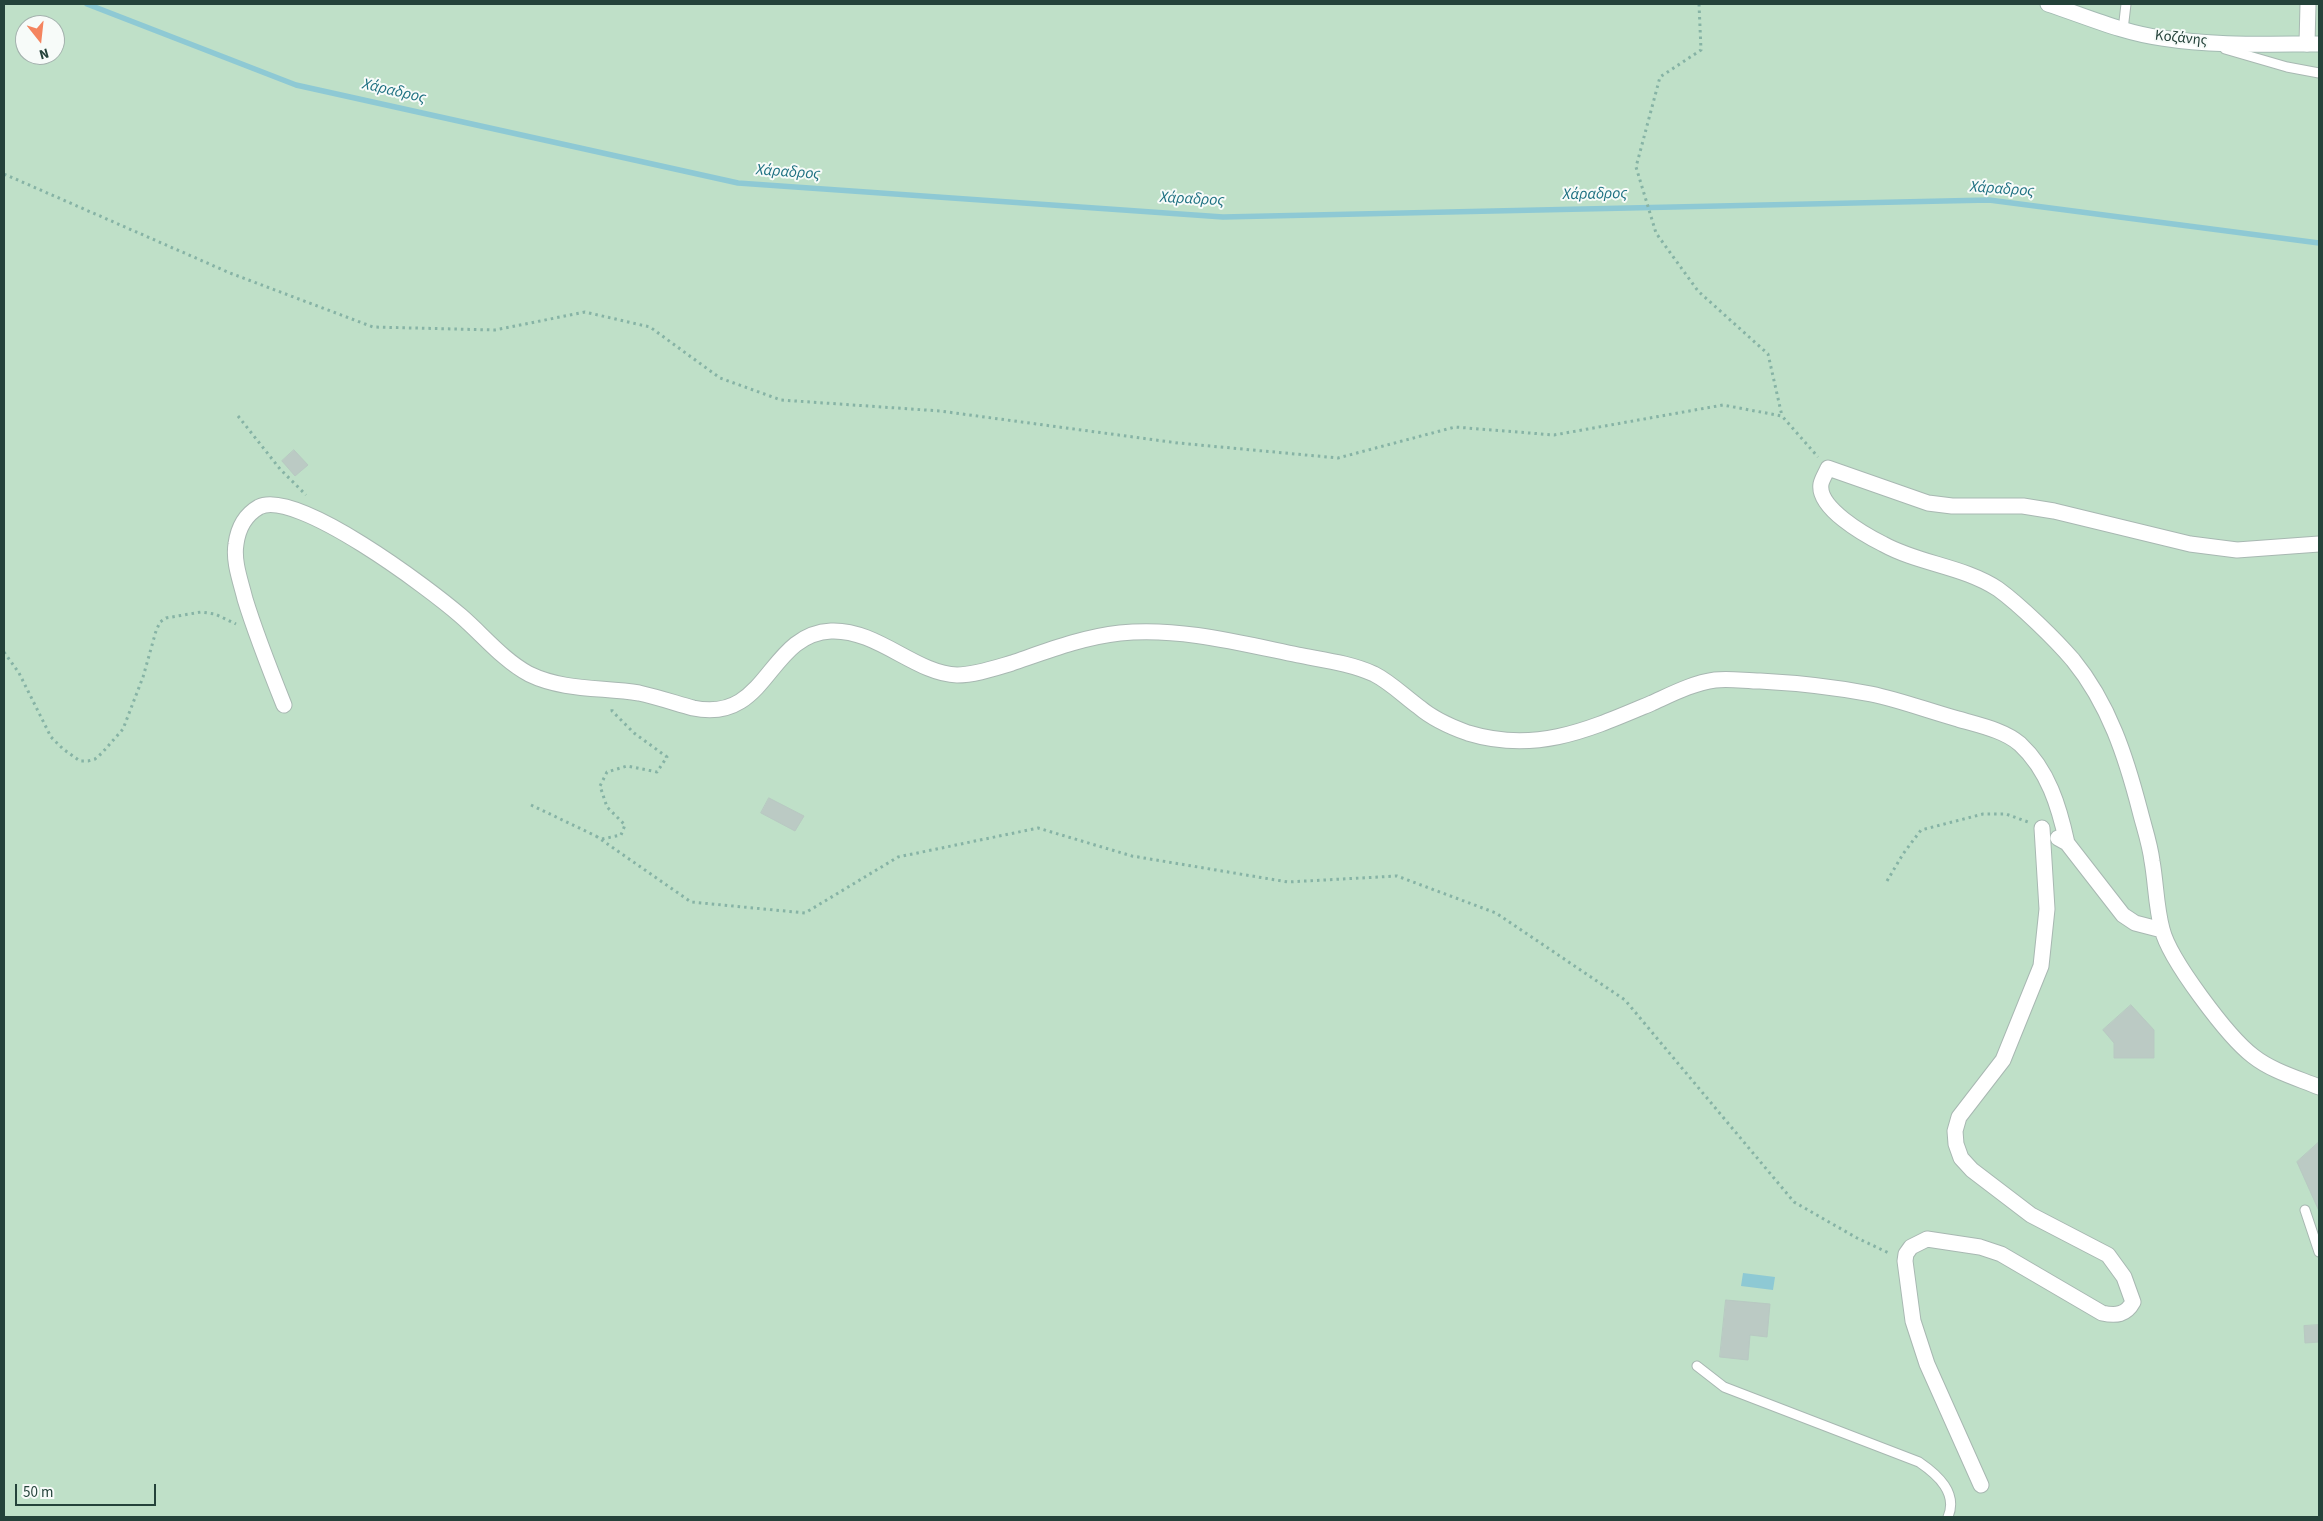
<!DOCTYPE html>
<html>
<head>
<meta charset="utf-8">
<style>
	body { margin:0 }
	#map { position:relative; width:2323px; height:1521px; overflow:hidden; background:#e6efeb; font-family:"Source Sans 3",sans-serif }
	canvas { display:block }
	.frame { position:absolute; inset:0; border:5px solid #24423a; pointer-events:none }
	.north { position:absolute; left:15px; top:15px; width:50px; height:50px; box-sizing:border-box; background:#f7fbf9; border:1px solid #a3b1ad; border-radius:50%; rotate:164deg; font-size:14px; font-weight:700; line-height:20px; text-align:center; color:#24423a }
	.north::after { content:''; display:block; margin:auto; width:18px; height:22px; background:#f4845f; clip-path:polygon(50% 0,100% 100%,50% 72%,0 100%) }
	.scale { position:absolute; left:15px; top:1484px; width:141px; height:22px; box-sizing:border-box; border:2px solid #24423a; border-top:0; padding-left:6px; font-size:15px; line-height:18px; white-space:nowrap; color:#24423a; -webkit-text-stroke:4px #f7fbf9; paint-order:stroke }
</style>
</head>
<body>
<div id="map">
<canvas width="2323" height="1521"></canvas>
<div class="frame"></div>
<div class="north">N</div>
<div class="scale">50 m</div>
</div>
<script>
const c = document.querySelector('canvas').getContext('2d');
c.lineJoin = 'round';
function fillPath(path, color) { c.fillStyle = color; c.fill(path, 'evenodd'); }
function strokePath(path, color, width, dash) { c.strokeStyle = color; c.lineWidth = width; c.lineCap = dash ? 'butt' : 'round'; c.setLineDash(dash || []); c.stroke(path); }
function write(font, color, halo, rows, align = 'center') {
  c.font = font + ' "Source Sans 3",sans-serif'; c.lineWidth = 4; c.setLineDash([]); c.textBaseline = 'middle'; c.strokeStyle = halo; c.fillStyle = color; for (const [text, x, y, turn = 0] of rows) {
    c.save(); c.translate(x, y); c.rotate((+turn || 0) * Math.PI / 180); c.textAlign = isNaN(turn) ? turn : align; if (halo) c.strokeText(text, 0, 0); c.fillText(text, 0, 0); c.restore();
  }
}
fillPath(new Path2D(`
	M4,4H2319V1517H4ZM25,25H55V55H25Z`), '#bfe0c8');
fillPath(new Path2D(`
	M1743,1273L1775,1277L1773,1290L1741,1286Z`), '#8ec9d4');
strokePath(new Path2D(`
	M87,4L296,85L738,183L1223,217L1989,200L2319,243`), '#8ec9d4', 5.5);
const building = new Path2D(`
	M294,450L308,465L295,476L282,461Z
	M769,798L804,816L795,831L761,813Z
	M2131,1005L2154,1030V1058H2114V1043L2103,1030Z
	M2319,1142V1211L2297,1162Z
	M1726,1300L1770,1304L1767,1337L1750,1335L1748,1360L1720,1357Z
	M2319,1325V1342L2305,1343L2304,1326Z`);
fillPath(building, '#bbcac4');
strokePath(building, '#b8c9c2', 1);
const lane = new Path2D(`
	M2123,30L2126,4
	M2225,49L2287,67L2319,73
	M2305,1210L2319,1252
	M1697,1366L1724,1387L1919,1462C1938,1475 1958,1493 1948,1517`);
const street = new Path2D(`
	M2307,44L2308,4
	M2319,544L2237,550L2190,544L2054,511L2023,506H1952L1928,503L1828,468C1826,473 1822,479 1821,484C1817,508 1865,535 1883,544C1919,564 1963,566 1998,589C2020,605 2055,639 2073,660C2109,704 2126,757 2140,811C2144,827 2150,844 2152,861C2156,883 2156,907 2162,929C2169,959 2228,1037 2253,1056C2272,1071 2297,1078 2319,1087
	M284,705C270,670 256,635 245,599C241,582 233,562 236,544C238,529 245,515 259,507C296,488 430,589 461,616C483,635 503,660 529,674C564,691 602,687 639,693C657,697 675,703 693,708C768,724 767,634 831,631C877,629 916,674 957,675C975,675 995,668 1012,663C1047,651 1083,637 1120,633C1179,627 1240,643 1298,655C1323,660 1350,663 1374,674C1390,682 1404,696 1419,707C1433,719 1451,727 1468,733C1537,754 1590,729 1652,703C1672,694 1693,683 1715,680C1729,678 1746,681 1760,681C1797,683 1835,687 1871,694C1900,700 1929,711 1958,719C1978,725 2004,730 2020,744C2048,770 2059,806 2067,843
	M2058,838L2067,843L2123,915L2135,923L2162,930
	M1981,1485L1927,1364L1913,1321L1905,1261L1906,1254L1911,1247L1927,1239L1980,1247L2001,1254L2102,1313C2116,1316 2126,1315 2133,1302L2124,1277L2108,1255L2031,1215L1972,1170L1961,1158L1956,1144L1955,1131L1959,1117L2003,1060L2041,966L2047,909L2042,828`);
const secondary = new Path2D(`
	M2048,4C2085,16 2123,33 2162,38C2213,46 2267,44 2319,44`);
strokePath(lane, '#a8b8b2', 11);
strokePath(street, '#a8b8b2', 17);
strokePath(secondary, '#a4bbb3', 17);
strokePath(new Path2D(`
	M1699,4L1701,50L1660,77L1636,167L1656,233L1698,291L1768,354L1782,416
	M4,174L230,273L373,327L495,330L585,312L650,327L720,378L781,400L940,411L1178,443L1338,458L1455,427L1554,435L1723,405L1782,416L1818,457
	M238,416L280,469L306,495
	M4,652L19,673L51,737L63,749L80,761H88L95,759L102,753L123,729L143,677L156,631L160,622L166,618L201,612L215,614L236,624
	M531,805L596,836
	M596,836L691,902L805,913L898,857L1038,828L1132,856L1288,882L1397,876L1496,913L1625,1000L1794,1202L1857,1238L1891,1254
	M602,839L621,835L625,825L607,807L600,786L607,772L627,766L657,772L667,757L634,733L612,711V707
	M1887,881L1903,854L1921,830L1983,814H2006L2028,822`), '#86b3a5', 3, [2.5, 4]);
strokePath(lane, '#fff', 9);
strokePath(street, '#fff', 15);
strokePath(secondary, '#fff', 15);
write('15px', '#24423a', '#f7fbf9', [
	["Κοζάνης",2181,39,6]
]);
write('italic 16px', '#1c6f80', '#f7fbf9', [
	["Χάραδρος",394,92,13],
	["Χάραδρος",788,173,4],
	["Χάραδρος",2002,190,4],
	["Χάραδρος",1595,195,-1],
	["Χάραδρος",1192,200,3]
]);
</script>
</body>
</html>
